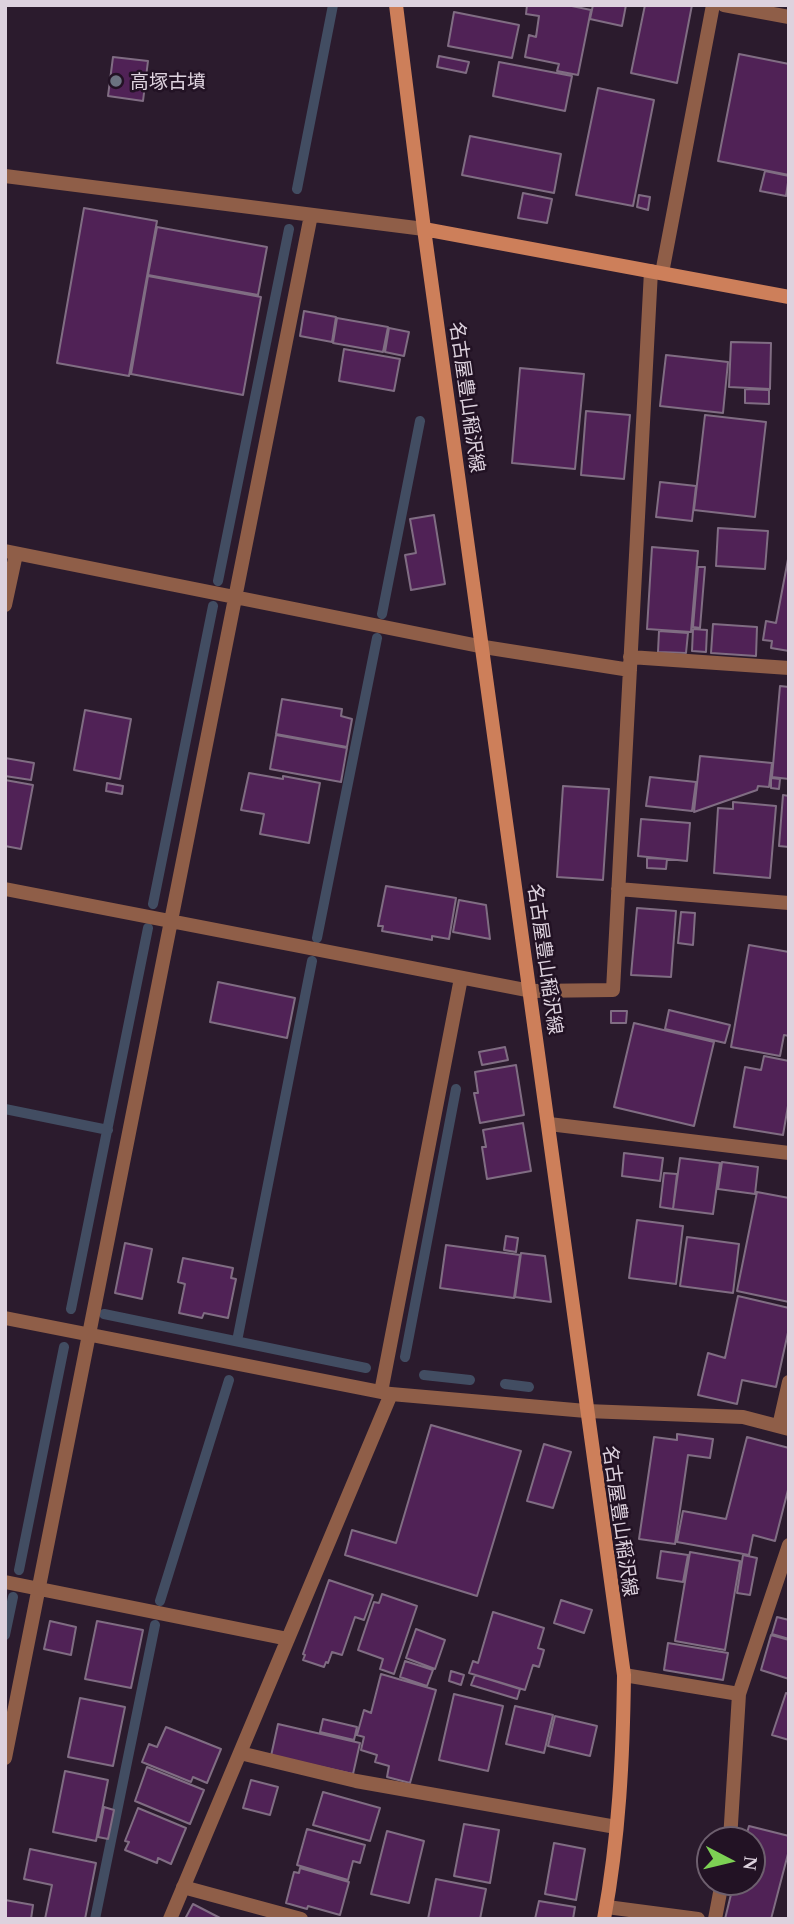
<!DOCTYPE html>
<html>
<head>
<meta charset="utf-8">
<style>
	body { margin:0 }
	#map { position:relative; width:794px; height:1924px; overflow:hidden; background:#2b1b2d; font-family:Georgia,serif }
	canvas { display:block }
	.frame { position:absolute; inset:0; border:7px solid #ddd2de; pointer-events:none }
	.north { position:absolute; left:696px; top:1826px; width:70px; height:70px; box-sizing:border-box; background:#221224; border:2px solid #6d5f6e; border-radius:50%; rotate:97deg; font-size:19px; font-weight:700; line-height:28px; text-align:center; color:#ddd2de }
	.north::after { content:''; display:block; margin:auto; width:24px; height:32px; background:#7dd154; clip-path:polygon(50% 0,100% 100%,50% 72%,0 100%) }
</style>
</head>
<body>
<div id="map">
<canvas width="794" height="1924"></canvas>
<div class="frame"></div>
<div class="north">N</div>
</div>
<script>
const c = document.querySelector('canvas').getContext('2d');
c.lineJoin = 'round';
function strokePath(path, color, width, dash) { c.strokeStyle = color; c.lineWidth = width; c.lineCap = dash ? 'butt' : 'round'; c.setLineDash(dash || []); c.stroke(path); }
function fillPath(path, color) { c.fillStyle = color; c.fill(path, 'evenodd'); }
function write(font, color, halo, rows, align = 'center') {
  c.font = font + ' Georgia,"Noto Sans JP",serif'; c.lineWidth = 5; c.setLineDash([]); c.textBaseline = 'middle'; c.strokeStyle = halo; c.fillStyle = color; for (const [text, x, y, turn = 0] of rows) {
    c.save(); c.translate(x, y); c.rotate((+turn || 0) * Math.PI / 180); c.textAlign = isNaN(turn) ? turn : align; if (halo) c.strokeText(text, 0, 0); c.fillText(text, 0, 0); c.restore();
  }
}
strokePath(new Path2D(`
	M297,189L333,5
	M218,581L289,229
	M382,614L420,421
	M153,904L213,606
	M317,938L377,638
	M5,1109L108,1130
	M71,1309L148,928
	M104,1314L366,1368
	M237,1341L312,961
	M405,1357L456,1089
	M424,1375L470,1380
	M505,1384L529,1387
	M19,1570L64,1347
	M160,1601L229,1380
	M5,1635L13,1597
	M95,1919L155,1625`), '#424d62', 10);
const building = new Path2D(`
	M527,5H567L591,10L578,75L557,71L559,64L525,57L529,35L536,37L539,16L526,14Z
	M593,5H626L622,26L590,19Z
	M645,5H692L677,83L631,73Z
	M454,12L519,25L512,58L448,46Z
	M739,54L789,64V175L718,161Z
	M439,56L469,62L466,73L437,67Z
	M113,57L148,61L143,101L108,96Z
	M499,62L572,76L565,111L493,96Z
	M598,88L654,100L633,206L576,195Z
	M470,136L561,154L554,193L462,175Z
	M765,171L789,176L786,196L760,191Z
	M523,193L552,199L547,223L518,218Z
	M639,195L650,197L648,210L637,207Z
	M84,208L157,221L129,376L57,363Z
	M157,227L267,247L258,295L148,275Z
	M148,276L261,297L243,395L131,374Z
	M304,311L336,317L332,342L300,336Z
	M337,318L388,327L383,352L333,343Z
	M389,328L409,332L404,356L385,352Z
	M731,342L771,343L770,389L729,387Z
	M344,349L400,359L394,391L339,381Z
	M666,355L728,362L723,413L660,406Z
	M520,368L584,374L575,469L512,463Z
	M745,389L769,390V404L745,403Z
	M586,411L630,415L624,479L581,475Z
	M705,415L766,422L755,517L694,510Z
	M660,482L696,486L692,521L656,517Z
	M434,515L445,584L411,590L405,555L416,553L410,519Z
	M718,528L768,531L765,569L716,566Z
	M652,547L698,551L691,632L647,629Z
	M789,554V651L771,648L772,641L763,640L766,621L776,623Z
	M698,567H705L700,628L693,627Z
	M713,624L757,627L756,656L711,653Z
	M693,629L707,630L706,652L692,651Z
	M659,631L688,633L686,653L658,652Z
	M780,686L789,687V779L772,777Z
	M282,699L342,709L341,716L352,719L347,747L276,734Z
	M85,710L131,719L120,779L74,770Z
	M276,735L347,748L341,782L270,769Z
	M700,756L772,763L769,787L758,786L757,790L694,812Z
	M5,758L34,763L31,780L5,776Z
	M249,773L283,779V776L320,783L309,843L260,834L264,814L241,810Z
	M650,777L696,782L692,811L646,806Z
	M771,778L780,779L779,789L771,788Z
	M5,780L33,785L21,849L5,846Z
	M107,783L123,786L122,794L106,791Z
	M563,786L609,789L603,880L557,877Z
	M783,795L789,796V847L779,846Z
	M733,802L776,806L770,878L714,873L718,808L733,809Z
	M641,819L690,823L687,861L638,856Z
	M647,858L667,859L666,869L647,868Z
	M386,886L456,898L449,939L432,936V940L382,931L383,926H378Z
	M459,900L486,905L490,939L453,932Z
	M637,908L676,911L671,977L631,975Z
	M681,912L695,913L693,945L678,943Z
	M749,945L789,952V1036L784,1035L780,1056L731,1047Z
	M218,982L295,998L287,1038L210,1022Z
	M669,1010L730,1025L725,1043L665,1029Z
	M611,1011H627L626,1023H611Z
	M634,1023L714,1042L694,1126L614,1107Z
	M505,1047L508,1060L482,1065L479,1052Z
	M764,1056L789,1061V1100L783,1135L734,1127L745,1067L761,1070Z
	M516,1065L524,1115L480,1123L474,1093H478L475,1072Z
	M523,1123L531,1171L487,1179L482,1147H486L483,1130Z
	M624,1153L663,1158L660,1181L622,1176Z
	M680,1158L720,1163L713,1214L673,1209Z
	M722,1162L758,1167L755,1194L718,1189Z
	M664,1173L677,1174L673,1209L660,1207Z
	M757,1192L789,1198V1302L737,1291Z
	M637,1220L683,1226L676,1284L629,1278Z
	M506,1236L518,1238L516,1252L504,1250Z
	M687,1237L739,1244L733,1293L680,1286Z
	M125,1243L152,1249L142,1299L115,1293Z
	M446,1245L520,1255L514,1298L440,1288Z
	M521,1253L545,1256L551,1302L515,1297Z
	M183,1258L233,1268L231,1278L236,1279L228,1318L204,1313L202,1318L179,1313L185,1284L178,1282Z
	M738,1296L789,1308V1328L776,1387L742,1380L737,1404L698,1395L708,1353L725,1358Z
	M431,1425L521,1451L477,1596L345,1555L352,1530L396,1543Z
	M677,1434L713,1439L710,1458L688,1455L675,1544L639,1539L654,1437L677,1440Z
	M747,1437L789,1448V1486L775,1541L753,1535L749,1555L677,1542L683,1511L726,1519Z
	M544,1444L571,1452L553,1508L527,1501Z
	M661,1551L688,1555L683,1582L657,1578Z
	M690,1552L740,1561L725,1650L675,1641Z
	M743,1555L757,1558L750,1595L737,1593Z
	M329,1580L373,1595L364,1620L355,1617L342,1655L332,1652L328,1663L326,1662L324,1667L303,1660L305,1655L303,1654Z
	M382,1594L417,1606L394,1674L380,1669L383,1659L358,1650L374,1602L379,1603Z
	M561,1600L592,1610L584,1633L554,1623Z
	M493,1612L544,1628L538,1648L544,1650L539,1667L533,1665L525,1690L469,1673L473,1661L478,1663Z
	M777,1617L789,1620V1639L772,1634Z
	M50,1621L76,1627L71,1655L44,1649Z
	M97,1621L143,1630L131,1688L85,1679Z
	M416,1629L445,1640L435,1669L406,1658Z
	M771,1635L789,1640V1679L761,1670Z
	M668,1643L728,1653L723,1680L664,1670Z
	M405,1661L433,1670L427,1686L400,1677Z
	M451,1671L464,1675L461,1685L449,1681Z
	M381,1674L436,1690L410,1783L387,1777L389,1766L375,1762L377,1755L361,1750L364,1737L357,1735L364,1710L371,1713Z
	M475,1675L520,1689L517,1699L471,1685Z
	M786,1693L789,1694V1740L772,1735Z
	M454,1694L503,1706L488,1771L439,1760Z
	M80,1698L125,1707L113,1766L68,1757Z
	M515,1706L553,1715L544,1753L506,1744Z
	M555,1716L597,1726L590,1756L548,1746Z
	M323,1719L357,1727L354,1740L320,1732Z
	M278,1724L360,1743L353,1774L271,1756Z
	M166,1727L221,1749L207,1783L193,1777L191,1782L142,1762L149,1744L157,1747Z
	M147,1767L204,1790L190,1824L135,1801Z
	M65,1771L108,1780L96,1841L53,1832Z
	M251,1780L278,1787L270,1815L243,1808Z
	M323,1792L380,1808L370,1841L313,1825Z
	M104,1807L114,1810L108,1839L98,1837Z
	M138,1808L186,1828L171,1864L158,1858L157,1863L125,1850L129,1842L125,1841Z
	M464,1824L499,1830L490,1883L454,1876Z
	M749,1826L789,1836V1850L771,1919H725L734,1882H752V1840H745Z
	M307,1829L365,1845L360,1863L353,1861L348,1880L297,1865Z
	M387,1831L424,1841L409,1903L371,1894Z
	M554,1843L585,1849L576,1900L545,1894Z
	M30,1849L96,1863L85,1919H45L52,1885L24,1879Z
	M300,1868L349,1882L340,1915L308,1906L307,1909L286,1903L294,1872L299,1873Z
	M436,1879L486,1889L480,1919H428Z
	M5,1900L33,1905L31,1919H5Z
	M539,1901L575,1907L573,1919H535Z
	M193,1904L222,1919H185Z`);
fillPath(building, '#502256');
strokePath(building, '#806d83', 2);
strokePath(new Path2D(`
	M724,5L789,17
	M5,176L424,229
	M662,273L713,5
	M5,551L484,647L630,670
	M5,605L16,554
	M630,657L789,668
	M5,889L531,991L613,990L651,271
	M618,889L789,903
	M549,1124L789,1153
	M5,1318L391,1394L586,1411L743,1417L789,1429
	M381,1392L461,978
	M779,1426L789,1382
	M5,1582L288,1639
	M624,1675L739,1694L789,1545
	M240,1753L356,1781L616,1827
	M5,1758L311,215
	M730,1840L739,1694
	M183,1887L301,1919
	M607,1907L698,1919
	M170,1919L391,1394
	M715,1919L722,1882`), '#8f5e48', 14);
strokePath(new Path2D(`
	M396,5L424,229L624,1675C623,1757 619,1838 604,1919
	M424,229L789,297`), '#cd7f5a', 14);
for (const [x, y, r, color] of [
	[116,81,7,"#6b7280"]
]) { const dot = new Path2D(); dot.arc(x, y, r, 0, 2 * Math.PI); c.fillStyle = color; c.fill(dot); strokePath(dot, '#221224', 2.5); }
write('19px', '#ddd2de', '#221224', [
	["高塚古墳",130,81]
], 'left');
write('19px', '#ddd2de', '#221224', [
	["名古屋豊山稲沢線",468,397,82],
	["名古屋豊山稲沢線",546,959,82],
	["名古屋豊山稲沢線",621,1521,82]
]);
</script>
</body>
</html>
